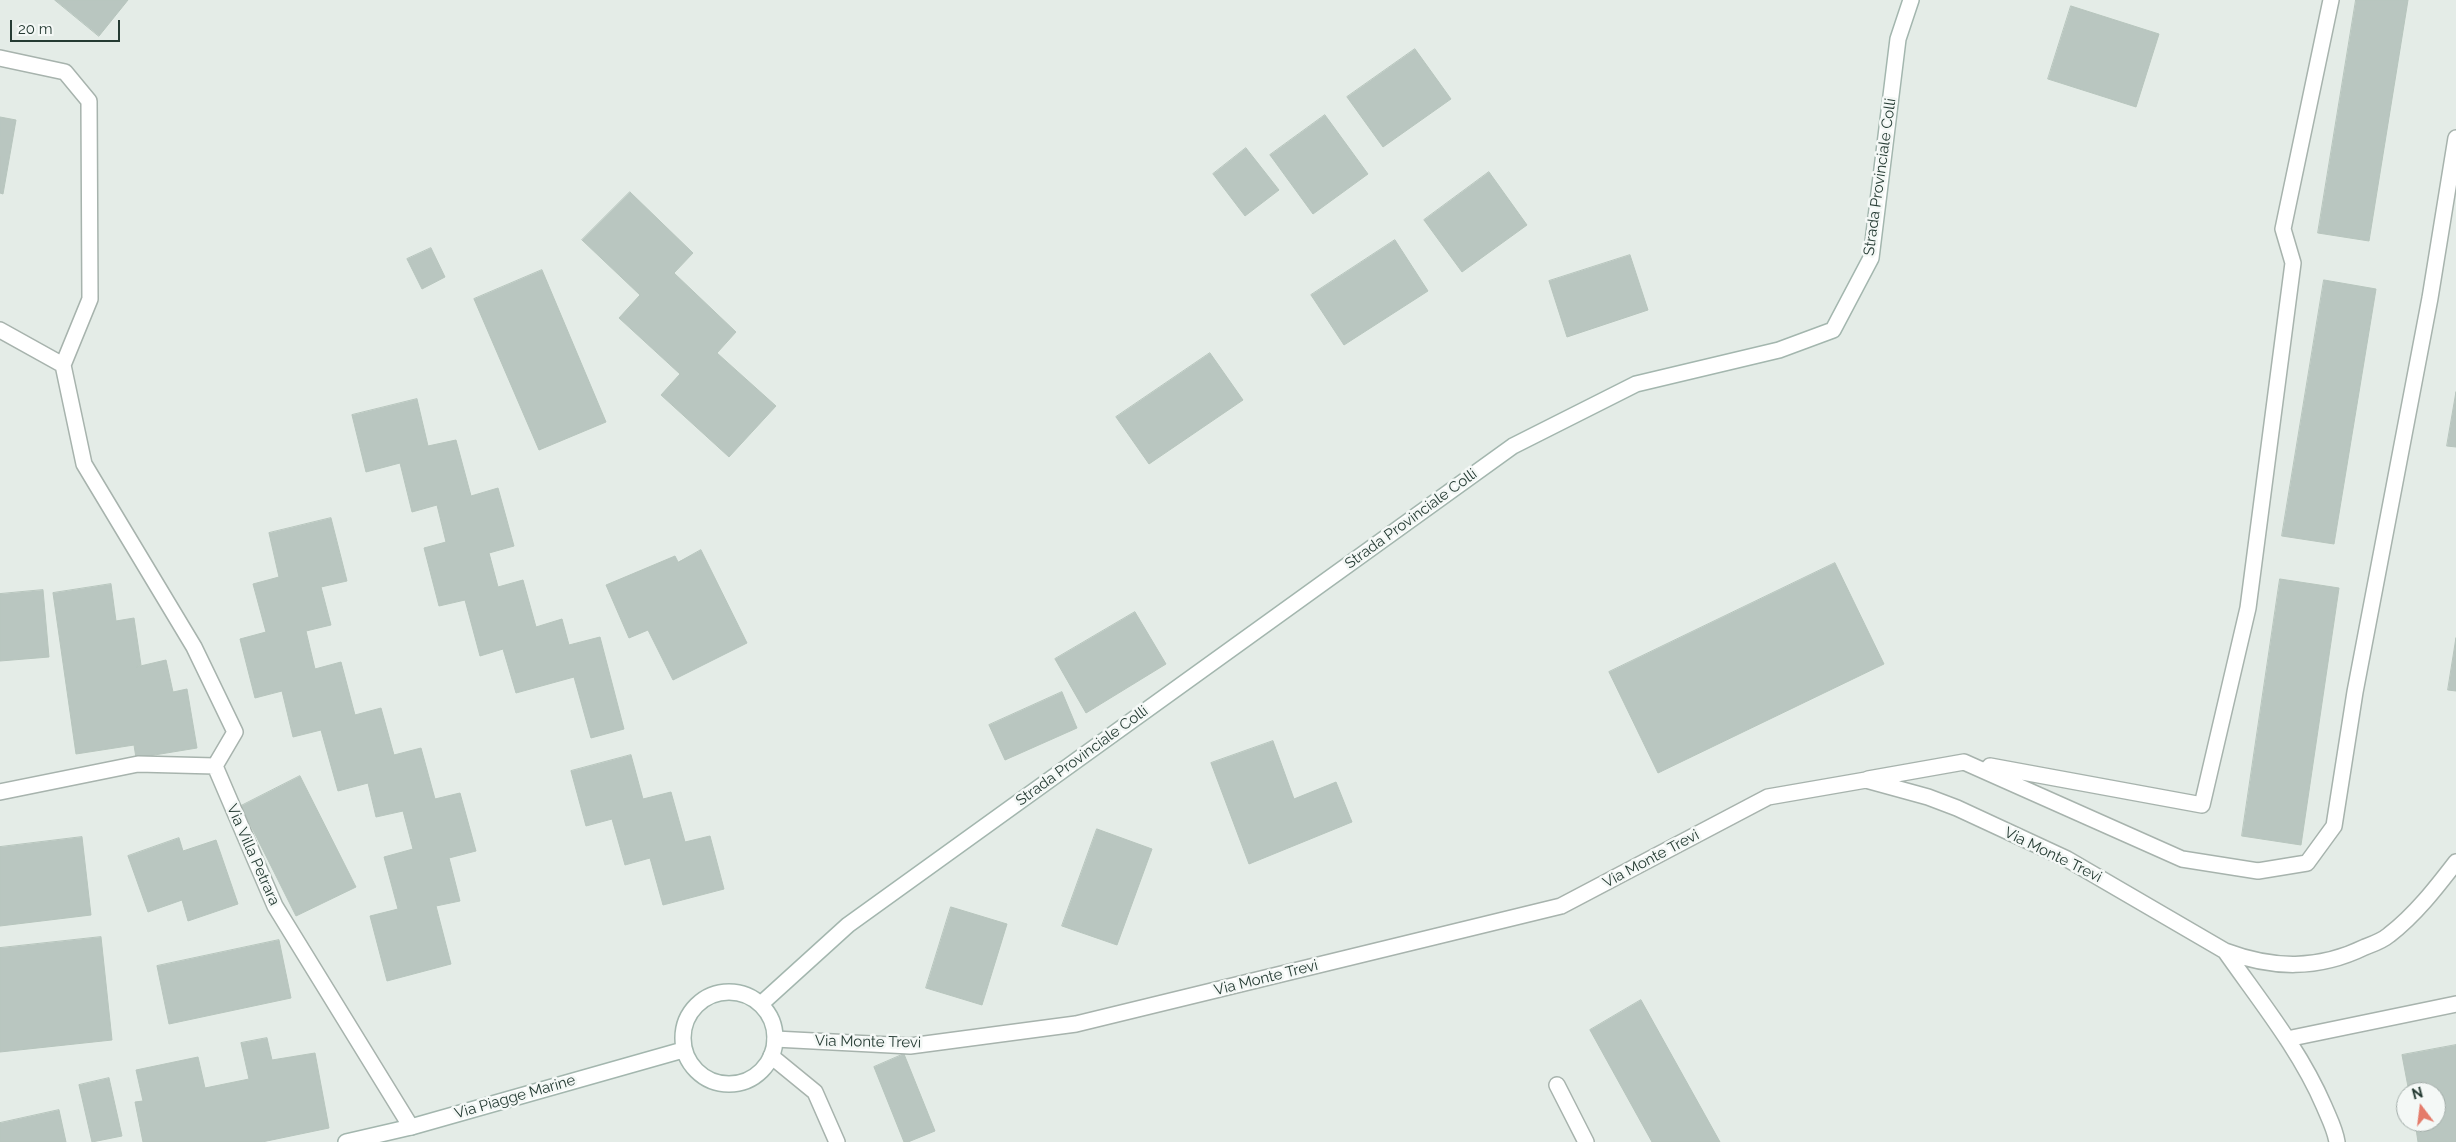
<!DOCTYPE html>
<html>
<head>
<meta charset="utf-8">
<style>
	body { margin:0 }
	#map { position:relative; width:2456px; height:1142px; overflow:hidden; background:#e4ece7; font-family:Raleway,sans-serif }
	canvas { display:block }
	.north { position:absolute; left:2396px; top:1082px; width:50px; height:50px; box-sizing:border-box; background:#f4f8f6; border:1px solid #a1aca8; border-radius:50%; rotate:345deg; font-size:14px; font-weight:700; line-height:20px; text-align:center; color:#253b33 }
	.north::after { content:''; display:block; margin:auto; width:18px; height:22px; background:#e47b6a; clip-path:polygon(50% 0,100% 100%,50% 72%,0 100%) }
	.scale { position:absolute; left:10px; top:20px; width:110px; height:22px; box-sizing:border-box; border:2px solid #253b33; border-top:0; padding-left:6px; font-size:15px; line-height:18px; white-space:nowrap; color:#253b33; -webkit-text-stroke:4px #f4f8f6; paint-order:stroke }
</style>
</head>
<body>
<div id="map">
<canvas width="2456" height="1142"></canvas>
<div class="north">N</div>
<div class="scale">20 m</div>
</div>
<script>
const c = document.querySelector('canvas').getContext('2d');
c.lineJoin = 'round';
function fillPath(path, color) { c.fillStyle = color; c.fill(path, 'evenodd'); }
function strokePath(path, color, width, dash) { c.strokeStyle = color; c.lineWidth = width; c.lineCap = dash ? 'butt' : 'round'; c.setLineDash(dash || []); c.stroke(path); }
function write(font, color, halo, rows, align = 'center') {
  c.font = font + ' Raleway,sans-serif'; c.lineWidth = 5; c.setLineDash([]); c.textBaseline = 'middle'; c.strokeStyle = halo; c.fillStyle = color; for (const [text, x, y, turn = 0] of rows) {
    c.save(); c.translate(x, y); c.rotate((+turn || 0) * Math.PI / 180); c.textAlign = isNaN(turn) ? turn : align; if (halo) c.strokeText(text, 0, 0); c.fillText(text, 0, 0); c.restore();
  }
}
const building = new Path2D(`
	M55,0H128L99,36Z
	M2356,0H2408L2369,241L2318,233Z
	M2071,6L2159,34L2136,107L2048,79Z
	M1415,49L1451,99L1383,147L1347,97Z
	M1325,115L1368,174L1313,214L1270,155Z
	M0,117L16,120L3,194L0,193Z
	M1246,148L1279,190L1245,216L1213,174Z
	M1489,172L1527,225L1462,272L1424,220Z
	M630,192L693,253L674,273L736,332L717,353L776,406L729,457L661,395L680,374L619,318L640,295L582,240Z
	M1395,240L1428,291L1344,345L1311,295Z
	M431,248L445,277L422,289L407,259Z
	M1630,255L1648,310L1567,337L1549,281Z
	M542,270L606,422L539,450L474,299Z
	M2324,280L2376,289L2334,544L2282,536Z
	M1210,353L1243,400L1149,464L1116,417Z
	M2456,392V447L2447,446Z
	M417,399L428,446L456,440L471,496L498,488L514,546L489,553L498,587L523,580L536,627L562,619L569,645L600,637L624,729L591,738L574,677L516,693L503,649L480,656L465,600L439,606L424,548L446,542L437,505L412,512L400,463L366,472L352,415Z
	M331,518L347,581L321,587L331,625L306,631L315,669L341,662L355,715L381,708L394,755L421,748L435,799L460,793L476,851L449,858L460,901L436,906L451,964L387,981L370,916L398,909L384,857L413,849L403,811L376,817L368,783L338,791L321,730L293,737L282,691L255,698L240,639L266,632L253,584L279,577L269,533Z
	M701,550L747,643L673,680L648,630L629,638L606,585L675,556L678,562Z
	M1835,563L1884,664L1658,773L1609,672Z
	M2280,579L2339,588L2301,845L2242,836Z
	M111,584L116,621L134,618L141,665L136,667L166,660L173,692L187,689L197,748L136,758L134,745L76,754L53,593Z
	M43,590L49,657L0,661V594Z
	M1135,612L1166,664L1086,713L1055,659Z
	M2456,638V691L2448,690Z
	M1062,692L1077,728L1005,760L989,725Z
	M1273,741L1294,799L1336,782L1352,822L1249,864L1211,763Z
	M631,755L643,799L671,792L685,842L710,836L724,889L663,905L650,858L625,865L612,819L586,826L571,771Z
	M300,776L356,887L296,916L241,806Z
	M1097,829L1152,849L1117,945L1062,926Z
	M82,837L91,915L0,926V847Z
	M179,838L183,851L216,840L238,904L188,921L182,900L148,912L128,856Z
	M951,907L1007,924L982,1005L926,988Z
	M101,937L112,1040L0,1052V948Z
	M279,940L291,998L169,1024L157,966Z
	M1641,1000L1720,1142H1652L1590,1030Z
	M267,1038L272,1060L315,1053L329,1128L262,1142H143L135,1102L143,1101L136,1070L198,1057L205,1088L249,1079L241,1043Z
	M2456,1045V1142H2418L2415,1122H2436V1092H2409L2402,1055Z
	M904,1054L935,1131L908,1142H904L874,1067Z
	M109,1078L122,1136L92,1142L79,1085Z
	M59,1110L66,1142H0V1123Z`);
fillPath(building, '#b9c6c0');
strokePath(building, '#b7c5bd', 1);
const street = new Path2D(`
	M0,58L65,72L89,101L90,299L63,365L84,464L194,647L235,732L215,766
	M0,330L63,365
	M1990,766L2202,805L2248,608L2293,263L2283,229L2331,0
	M1868,779L1964,762L2182,859L2258,871L2307,863L2334,826L2355,692L2430,298L2456,138
	M0,792L138,764L215,766L275,906L411,1127
	M2225,951C2260,1001 2300,1050 2324,1106C2329,1118 2335,1129 2337,1142
	M775,1039L910,1046L1076,1024L1561,906L1768,797L1866,780L1928,797L1957,808L2067,859L2225,951C2273,969 2318,970 2365,947C2373,944 2382,941 2389,935C2415,915 2436,888 2456,862
	M2287,1039L2456,1004
	M771,1056L815,1092L837,1142
	M1557,1085L1586,1142`);
const secondary = new Path2D(`
	M683 1038a46 46 0 1 1 92 0a46 46 0 1 1-92 0Z
	M762,1003L848,925L1513,446L1636,384L1779,350L1833,330L1871,258L1898,39L1911,0
	M346,1142L411,1127L683,1050`);
strokePath(street, '#a7b3ad', 18);
strokePath(secondary, '#a3b6ae', 18);
strokePath(street, '#fff', 15);
strokePath(secondary, '#fff', 15);
write('15px', '#253b33', '#f4f8f6', [
	["Strada Provinciale Colli",1880,177,-82],
	["Strada Provinciale Colli",1411,519,-36],
	["Strada Provinciale Colli",1082,756,-36],
	["Via Villa Petrara",253,855,66],
	["Via Monte Trevi",2053,855,26],
	["Via Monte Trevi",1651,859,-28],
	["Via Monte Trevi",1266,978,-14],
	["Via Monte Trevi",868,1042,1],
	["Via Piagge Marine",515,1097,-16]
]);
</script>
</body>
</html>
